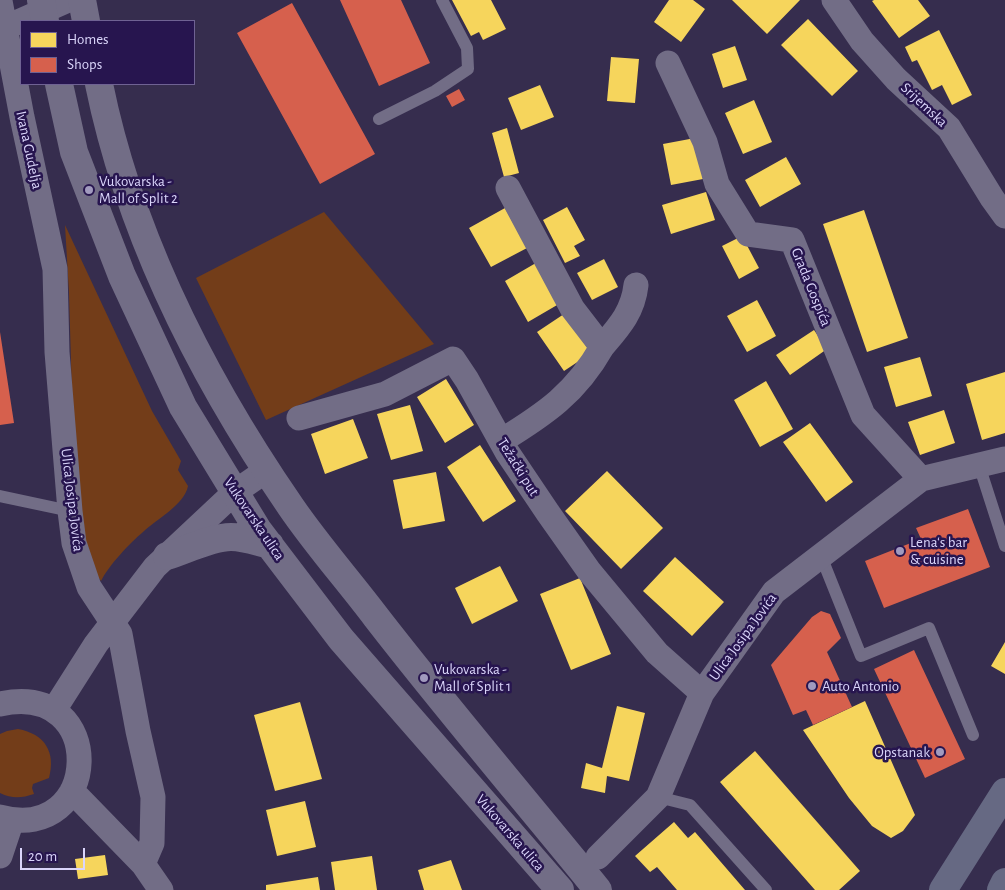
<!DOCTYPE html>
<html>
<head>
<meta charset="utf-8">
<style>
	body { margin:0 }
	#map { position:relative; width:1005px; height:890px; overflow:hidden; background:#362d4e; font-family:"Alegreya Sans",sans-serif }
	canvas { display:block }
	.legend { position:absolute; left:20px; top:20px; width:175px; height:65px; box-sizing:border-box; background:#27154f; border:1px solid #6f6293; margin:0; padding:6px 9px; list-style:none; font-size:15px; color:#dad5fa }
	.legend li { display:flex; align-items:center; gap:10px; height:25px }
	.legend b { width:25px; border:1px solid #6f6293 }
	.scale { position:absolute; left:20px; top:848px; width:65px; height:22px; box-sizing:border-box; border:2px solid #dad5fa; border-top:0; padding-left:6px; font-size:15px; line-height:18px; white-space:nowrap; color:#dad5fa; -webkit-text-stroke:4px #27154f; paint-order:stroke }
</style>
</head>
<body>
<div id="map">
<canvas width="1005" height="890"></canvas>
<ul class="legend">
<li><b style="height:14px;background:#f6d55c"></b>Homes</li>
<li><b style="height:14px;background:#d6604d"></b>Shops</li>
</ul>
<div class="scale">20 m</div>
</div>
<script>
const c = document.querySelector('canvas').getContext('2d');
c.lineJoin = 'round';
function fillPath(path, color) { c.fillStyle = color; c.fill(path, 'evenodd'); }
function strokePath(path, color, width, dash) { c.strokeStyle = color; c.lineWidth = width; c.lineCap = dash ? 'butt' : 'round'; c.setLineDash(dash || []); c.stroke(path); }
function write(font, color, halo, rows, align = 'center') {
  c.font = font + ' "Alegreya Sans",sans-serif'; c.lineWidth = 5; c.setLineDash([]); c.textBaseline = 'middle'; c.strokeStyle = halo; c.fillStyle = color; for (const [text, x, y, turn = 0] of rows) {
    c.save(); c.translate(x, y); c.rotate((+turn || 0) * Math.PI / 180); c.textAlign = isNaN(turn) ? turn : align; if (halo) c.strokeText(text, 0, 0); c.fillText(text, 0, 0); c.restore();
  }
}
fillPath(new Path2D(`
	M324,212L434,344L266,420L196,278Z
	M65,225L152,411L181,461L178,470L188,486C185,504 157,519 143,532C130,543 109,565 101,581L85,560L73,432L69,293Z
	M18,729C45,734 56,752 49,778L33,784L32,788L34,794C22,798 12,799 0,793V734L7,731Z`), '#733d19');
fillPath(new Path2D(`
	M452,0H491L506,29L483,40L479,32L471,36Z
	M669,0H693L705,9L681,42L654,22Z
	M732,0H800L767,34Z
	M874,0H918L930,16L899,38L872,1Z
	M808,19L858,71L832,96L781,45Z
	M939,30L972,95L952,105L942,85L932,90L917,60L912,62L905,47Z
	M735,46L747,80L723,88L712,54Z
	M611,57L639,59L635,103L607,101Z
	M540,85L554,117L521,130L508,98Z
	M754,100L772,142L743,154L725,113Z
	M507,128L519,173L504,177L492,133Z
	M695,138L703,179L671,185L663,144Z
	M786,157L801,184L760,207L745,180Z
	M706,192L715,220L671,234L662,205Z
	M567,207L585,240L574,246L580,256L565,263L543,220Z
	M505,208L527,248L491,267L469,228Z
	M864,210L908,338L867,352L823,224Z
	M742,236L759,268L739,279L722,246Z
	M604,259L618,287L592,300L577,273Z
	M541,260L564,301L528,322L505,281Z
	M757,300L776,336L747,352L727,316Z
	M564,314L591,353L564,371L537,332Z
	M814,330L827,349L790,375L776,355Z
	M920,357L932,396L896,407L884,367Z
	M1005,372V433L982,440L966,384Z
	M446,379L474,425L445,443L417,397Z
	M766,381L793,429L760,447L734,400Z
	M410,405L423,451L391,460L377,414Z
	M944,410L955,443L920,455L908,422Z
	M353,419L368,458L325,474L311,434Z
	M810,423L853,482L826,502L783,442Z
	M480,445L516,501L483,522L447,467Z
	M607,471L663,528L621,569L565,511Z
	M436,472L445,521L403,529L393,480Z
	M675,557L724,602L692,636L643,591Z
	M500,566L518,601L472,624L455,588Z
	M580,578L611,654L571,670L540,594Z
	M1005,642V674L991,666Z
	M865,701L915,815L903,831L891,838L872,826L849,798L803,730Z
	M300,702L322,779L275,791L254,715Z
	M617,706L645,713L629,781L607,776L605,793L581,788L586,763L602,768Z
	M755,751L860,871L839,890H815L720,782Z
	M305,801L316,847L277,856L266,810Z
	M674,822L688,838L695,832L745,890H677L657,867L650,872L635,856Z
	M105,855L108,875L78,879L75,859Z
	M372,856L377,890H335L331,862Z
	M451,860L462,890H424L418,870Z
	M318,877L320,890H266V885Z`), '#f6d55c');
fillPath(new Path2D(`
	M340,0H401L430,63L379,86Z
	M292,3L375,154L320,184L237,33Z
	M459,89L465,100L452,107L446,96Z
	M0,332L14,423L0,425Z
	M968,509L990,567L884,608L865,561L921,539L916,528Z
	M821,611L830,614L841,638L827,652L852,707L813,725L806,710L793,715L771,665L812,617Z
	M914,650L965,759L925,778L874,669Z`), '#d6604d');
strokePath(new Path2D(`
	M379,119L435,91L468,69L467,48L442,0
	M979,465L1005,546
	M0,496L70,511
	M821,556L861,656L929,628L973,735
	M658,797L690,805L766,890`), '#726d86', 12);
strokePath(new Path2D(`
	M834,0L862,41L896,79L949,128L992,198L1005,216
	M0,1L22,117L55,269L57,352L70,511L74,543L89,587L120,634L138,731L153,797L152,843L143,864
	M0,30L68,0
	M668,63L705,142L717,184L748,234L792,240L863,415L921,479
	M602,347C619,327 633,312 636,285
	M299,418L385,394L453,359L467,380L507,452L548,513L589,571L657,653L702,693
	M501,441C545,414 576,393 602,347L572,308L508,188
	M0,704C109,680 102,845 0,817
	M54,710L96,644L155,567L235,492L267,470
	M72,791L143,864L161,890
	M0,856L12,820
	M598,857L658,797L702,693L774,592L921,479L1005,459`), '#726d86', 25);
strokePath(new Path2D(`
	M41,0L45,21
	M82,0L86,21
	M59,84L74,152L122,276L183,407L258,530L341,639L560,890
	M99,84C130,236 203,379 291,507C317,545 348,580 376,617C448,710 524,799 598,890
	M167,556C186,550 212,537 231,537C245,537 257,542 270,545`), '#726d86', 28);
strokePath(new Path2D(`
	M943,890L1005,792
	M1001,890L1005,882`), '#666983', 28);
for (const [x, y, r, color] of [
	[89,190,5,"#a19abe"],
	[900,551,5,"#a19abe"],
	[424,678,5,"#a19abe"],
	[812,686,5,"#a19abe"],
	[940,752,5,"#a19abe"]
]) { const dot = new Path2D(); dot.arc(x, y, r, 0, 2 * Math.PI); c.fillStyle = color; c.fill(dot); strokePath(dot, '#27154f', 2); }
write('15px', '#dad5fa', '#27154f', [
	["Srijemska",924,105,43],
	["Ivana Gudelja",29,150,78],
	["Grada Gospića",811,287,68],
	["Težački put",518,467,58],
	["Ulica Josipa Jovića",72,500,83],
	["Vukovarska ulica",254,519,56],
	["Ulica Josipa Jovića",743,637,-54],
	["Vukovarska ulica",510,833,49]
]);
write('15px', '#dad5fa', '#27154f', [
	["Vukovarska -",99,181],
	["Mall of Split 2",99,198],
	["Lena‘s bar",910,542],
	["& cuisine",910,559],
	["Vukovarska -",434,669],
	["Mall of Split 1",434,686],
	["Auto Antonio",822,686],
	["Opstanak",930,752,"right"]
], 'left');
</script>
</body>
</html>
